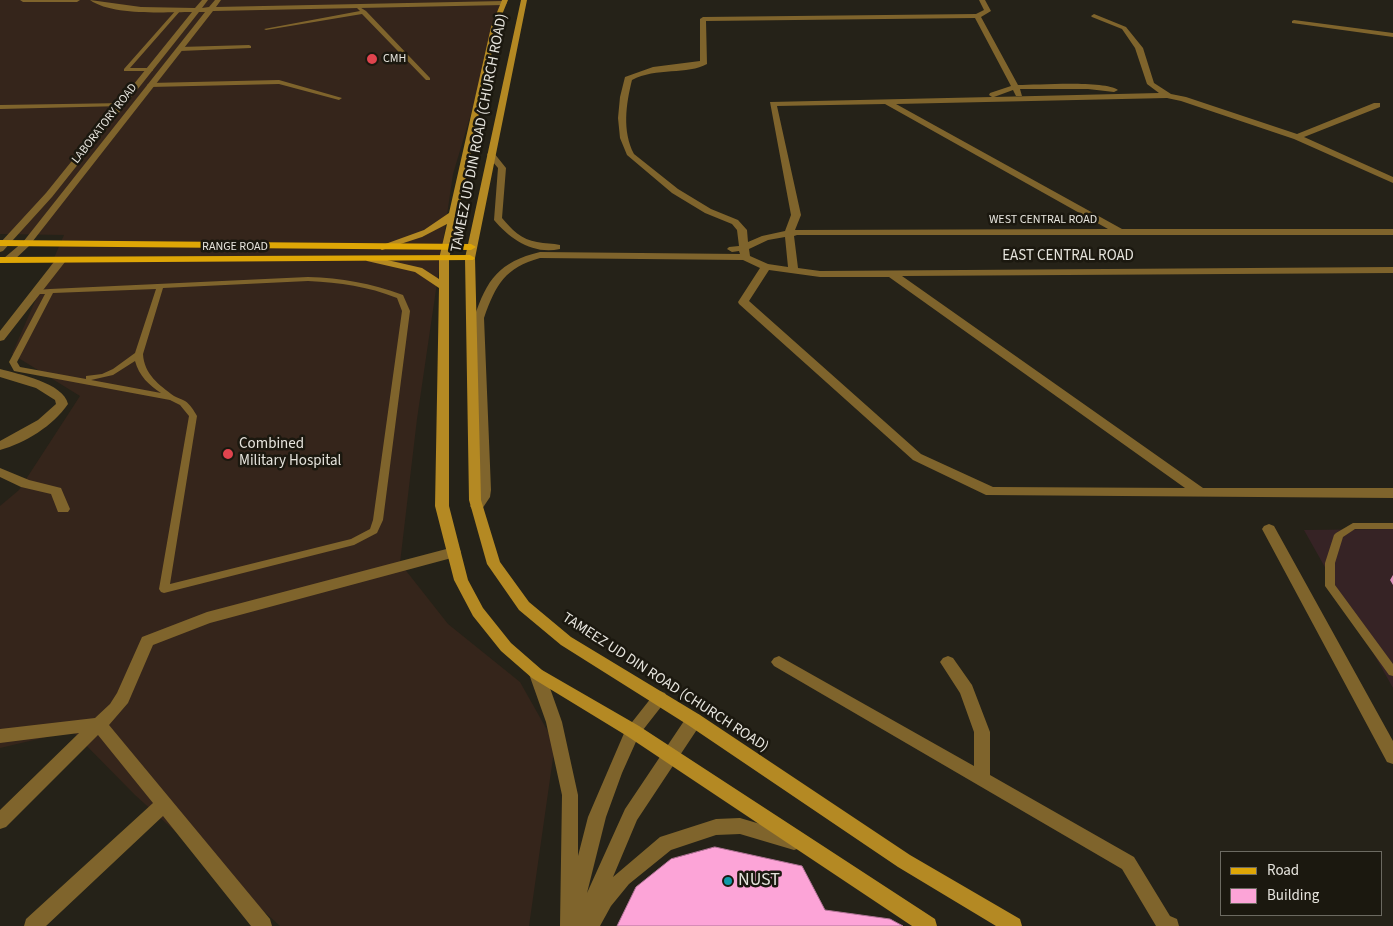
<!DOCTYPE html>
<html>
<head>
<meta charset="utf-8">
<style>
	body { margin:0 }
	#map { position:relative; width:1393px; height:926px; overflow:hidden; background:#252218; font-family:"Source Sans 3",sans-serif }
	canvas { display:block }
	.legend { position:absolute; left:1220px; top:851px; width:162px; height:65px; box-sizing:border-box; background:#1b180f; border:1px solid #6c6a61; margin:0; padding:6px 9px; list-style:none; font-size:15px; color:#e6e4dd }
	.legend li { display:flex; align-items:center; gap:10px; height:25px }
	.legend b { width:25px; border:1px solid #6c6a61 }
</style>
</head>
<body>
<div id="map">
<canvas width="1393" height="926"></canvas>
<ul class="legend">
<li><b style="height:6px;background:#dea606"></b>Road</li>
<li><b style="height:14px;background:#fca4d7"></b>Building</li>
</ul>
</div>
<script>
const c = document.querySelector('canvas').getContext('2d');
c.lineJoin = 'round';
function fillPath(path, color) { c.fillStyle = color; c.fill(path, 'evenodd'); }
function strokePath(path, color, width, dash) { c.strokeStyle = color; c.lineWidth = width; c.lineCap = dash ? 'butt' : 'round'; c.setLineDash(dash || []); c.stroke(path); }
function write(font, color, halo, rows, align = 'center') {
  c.font = font + ' "Source Sans 3",sans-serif'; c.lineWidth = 5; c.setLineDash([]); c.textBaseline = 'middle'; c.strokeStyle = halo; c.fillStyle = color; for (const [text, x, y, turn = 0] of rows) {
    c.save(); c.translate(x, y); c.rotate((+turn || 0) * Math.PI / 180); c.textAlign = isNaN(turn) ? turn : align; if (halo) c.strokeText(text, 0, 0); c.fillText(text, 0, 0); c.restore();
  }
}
fillPath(new Path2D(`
	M1393,529V688L1304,530Z`), '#362325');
fillPath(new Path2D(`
	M0,0H505L453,174L417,419L400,563L448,624L520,682L555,744L529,926H280L135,795L72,731L0,748V506L19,490L80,396L12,354L64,235L0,234Z`), '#35251b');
fillPath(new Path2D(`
	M358,6L366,11L430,78V80H426L362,14L266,30L264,29L360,11L356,7Z
	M177,9L181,10L130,68H150L153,70L152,71H124V69Z
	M249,45L251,46V48L180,51L177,49L180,47Z
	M279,80L342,98L339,100L279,84L150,87L147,85L150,83Z
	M125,103V105L123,106L0,109V105Z
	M308,277C342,278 370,283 403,295L410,311L383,520L377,533L354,545L164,593L161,592L159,589L189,416L180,405L170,400L14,371L9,362L45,294H36L32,292L36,290L50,289ZM308,281C341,283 367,286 397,298L402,311L373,520L370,529L351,539L170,584L197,416C194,411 190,404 185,401C182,399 177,398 174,396C159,385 144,374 143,354L163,288ZM156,289L135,353L113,369L102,374L86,376V379L20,367L17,362L53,293ZM135,361C139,376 149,385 161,393L91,380L113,375Z
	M1353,523H1393V529H1355L1343,537L1335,563V585L1393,664V676L1389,675L1325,586V563L1334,535L1336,533Z`), '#7f642c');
fillPath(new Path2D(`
	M20,0H80L77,2H23Z
	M90,0L141,7L195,8L202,0H208L202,8L209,7L215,0H221L216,7L504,1L507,3L504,5L213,11L29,246L12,262H4V258L23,242L205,12H199L52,197L3,251L0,252V243L46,193L192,12C165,12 112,16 90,0Z
	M979,0H985L991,11L981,17L1018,85C1038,85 1104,80 1118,90L1114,92L1088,89H1020L1022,96H1016L1013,90L994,97L1159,93L1147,84L1135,48L1122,29L1092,17L1091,16L1094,14L1126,27L1143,48L1154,83L1171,94L1186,97L1297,134L1374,103H1380V107L1304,137L1393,177V183L1294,139L1181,101L1167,98L896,104L1122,229H1393V235H797L794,236L798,268L820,271L1393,267V273L902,276L1203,488H1393V498L986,495L913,460L739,304L738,302L760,268L743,260L540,258C505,268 496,284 484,318L491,490L490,497L482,509H472L470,506L478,496L479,490L474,318C487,279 499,262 540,252L740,254L739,251L732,252L727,249L729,247L739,246L737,230L732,224L705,213L672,193L627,155L620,138L618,118L620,97L625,77L653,67L700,61V19L703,17L976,14L984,10ZM975,18L1011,86L990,93L989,95L992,97L770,102L791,215L785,231L762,236L748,242L747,230L738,220L711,209L678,189L634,154C622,131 626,104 632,80C656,67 688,75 707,64L706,21ZM885,104L1108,229L795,230L801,215L777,106ZM785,237L788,267L768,264L750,256L749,249L768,240ZM769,270L820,277H889L1185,488L993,487L921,454L749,301Z
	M1294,20L1393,33V37L1292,23V21Z
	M488,153H494L506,168L502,218C511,229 522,240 537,242C545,244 553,243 560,245V249C533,255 510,239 494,220L498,168L487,155Z
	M61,257L65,258V262L4,340L0,341V331L57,258Z
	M0,369C18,374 64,383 68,404C53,426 25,443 0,450V441L38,420L56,404L55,400L36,388L0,377Z
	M0,468L29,480L61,488L70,509L68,512H58L51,494L21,487L0,477Z
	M1269,524L1274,526L1393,741V764L1387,762L1262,529L1264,526Z
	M454,547L459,548L461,552L459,556L210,623L153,645L128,703L109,725L270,919L272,926H251L163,816L46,926H24L26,919L153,803L98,735L6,827L0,829V810L79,733L0,743V729L95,718L110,704L117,693L142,637L207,612Z
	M779,656L974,766V732L960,693L940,662L943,658L948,656L953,658L972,685L990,732V775L1134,857L1170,916L1177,919L1179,926H1156L1122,869L774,666L771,662L774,658Z`), '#7f642c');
fillPath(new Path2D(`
	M537,668L542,670L545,674L562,722L578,795V856L588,817L625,731L655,693L660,691L665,693L668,698L639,735L622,773L606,817L587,893L625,809L688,715L694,713L700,715L702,720L700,725L637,820L613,877L660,837L716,819L740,818L794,834L800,836L803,842L800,848L794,850L740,834L716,835L671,850L629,884L611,906L600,926H560L562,795L546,722L529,674L532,670Z`), '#7f642c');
fillPath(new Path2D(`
	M502,0H508L497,27L449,259V506L468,580L483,608L511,643L542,670L639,726L935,919L937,926H912L627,736L532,678L501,651L473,616L454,580L435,506L439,288L415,272L367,261L365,259L370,256L422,268L439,279V259L447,224L422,237L382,250L377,247L424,230L449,213L491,27Z
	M521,0H527L475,258L481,500L500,562L529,602L571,637L700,715L910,855L1020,919L1022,926H996L898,867L688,725L561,645L519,610L487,564L469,500L465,258Z`), '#b48923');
fillPath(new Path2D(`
	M0,240L471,244L476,247L471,250L0,246Z
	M470,255L475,258L473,260L0,263V257Z`), '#dea606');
fillPath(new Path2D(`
	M1393,575V585L1390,580Z`), '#d98db9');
const building = new Path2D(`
	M715,847L802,866L825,910L890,919L903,926H617L636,887L671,859Z`);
fillPath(building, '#fca4d7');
strokePath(building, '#b07396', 1);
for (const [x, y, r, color] of [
	[372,59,6,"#e0444e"],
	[228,454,6,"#e0444e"],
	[728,881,5,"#0f9aa8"]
]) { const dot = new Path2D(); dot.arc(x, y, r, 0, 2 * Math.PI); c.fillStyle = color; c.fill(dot); strokePath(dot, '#1b180f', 2); }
write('12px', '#e6e4dd', '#1b180f', [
	["CMH",383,59]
], 'left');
write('12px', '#e6e4dd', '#1b180f', [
	["LABORATORY ROAD",105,124,-52],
	["WEST CENTRAL ROAD",1043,220],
	["RANGE ROAD",235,247]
]);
write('15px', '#e6e4dd', '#1b180f', [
	["TAMEEZ UD DIN ROAD (CHURCH ROAD)",480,133,-79],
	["EAST CENTRAL ROAD",1068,257],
	["TAMEEZ UD DIN ROAD (CHURCH ROAD)",665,683,33]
]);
write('15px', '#e6e4dd', '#1b180f', [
	["Combined",239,445],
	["Military Hospital",239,462]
], 'left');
write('18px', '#e6e4dd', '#1b180f', [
	["NUST",738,881]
], 'left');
</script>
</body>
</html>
